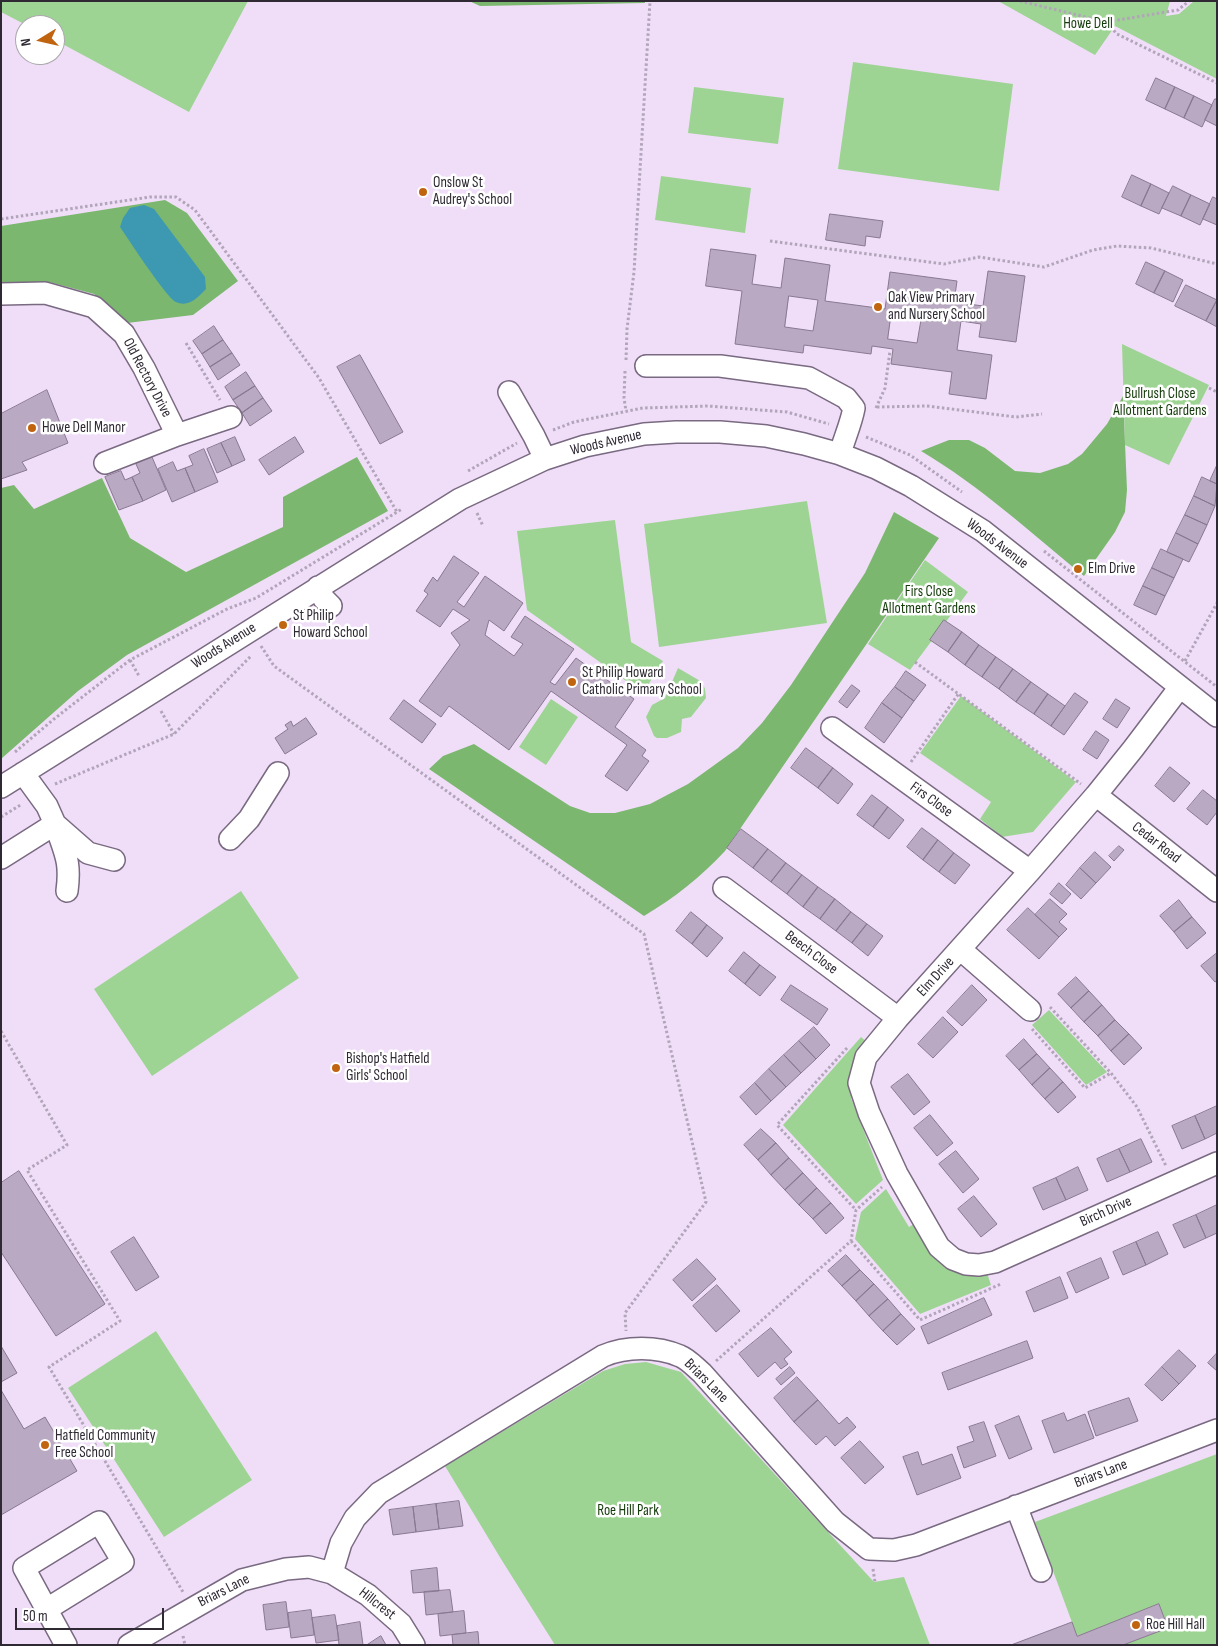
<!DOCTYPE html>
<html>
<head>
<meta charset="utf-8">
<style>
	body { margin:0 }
	#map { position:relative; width:1218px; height:1646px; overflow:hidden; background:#f0def9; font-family:"Sofia Sans Condensed",sans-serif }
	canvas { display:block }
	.frame { position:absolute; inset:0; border:2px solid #2f2933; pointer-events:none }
	.north { position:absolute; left:15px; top:15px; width:50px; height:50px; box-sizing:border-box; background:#fff; border:1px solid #aca9ad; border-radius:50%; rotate:261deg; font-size:14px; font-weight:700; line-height:20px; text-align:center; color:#2f2933 }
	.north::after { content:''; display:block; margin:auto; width:18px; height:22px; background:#c06410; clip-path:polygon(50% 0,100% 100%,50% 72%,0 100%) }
	.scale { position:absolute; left:15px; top:1608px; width:149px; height:22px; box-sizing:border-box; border:2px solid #2f2933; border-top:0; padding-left:6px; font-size:15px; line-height:18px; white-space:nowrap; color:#2f2933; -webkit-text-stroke:4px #fff; paint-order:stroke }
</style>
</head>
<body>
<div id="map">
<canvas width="1218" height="1646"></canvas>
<div class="frame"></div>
<div class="north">N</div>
<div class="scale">50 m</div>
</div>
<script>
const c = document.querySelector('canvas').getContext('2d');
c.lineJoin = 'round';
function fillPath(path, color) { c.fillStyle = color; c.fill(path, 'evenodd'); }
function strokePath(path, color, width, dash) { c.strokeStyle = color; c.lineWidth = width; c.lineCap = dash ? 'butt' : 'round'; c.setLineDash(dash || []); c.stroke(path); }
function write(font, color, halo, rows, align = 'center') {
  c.font = font + ' "Sofia Sans Condensed",sans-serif'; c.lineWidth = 5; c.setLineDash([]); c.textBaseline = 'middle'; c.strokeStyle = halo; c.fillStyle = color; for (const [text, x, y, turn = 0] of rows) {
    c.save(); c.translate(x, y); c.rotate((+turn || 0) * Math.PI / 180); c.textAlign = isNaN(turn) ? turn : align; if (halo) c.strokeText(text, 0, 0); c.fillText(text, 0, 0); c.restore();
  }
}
fillPath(new Path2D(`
	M1,1H248L189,112L55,40V25H26L1,12Z
	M998,1H1170L1166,16L1179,14L1194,1H1217V79L1115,26L1095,55Z
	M853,62L1013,84L999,191L838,169Z
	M694,87L784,98L778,144L688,133Z
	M661,176L751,188L745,233L655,220Z
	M1122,344L1209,385L1169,465L1125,445Z
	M807,501L827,623L659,647L644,524Z
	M615,520L631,642L663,661L643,693L527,610L517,531Z
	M925,560L968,592L910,670L868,644Z
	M678,668L702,682L705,689L706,698L691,717L682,719L681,732L667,738H657L654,736L646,717L652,705L665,698Z
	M961,696L1076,782L1033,832L1002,837L980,819L991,802L920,753Z
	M551,699L578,717L546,765L519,747Z
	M241,891L299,978L152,1076L94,989Z
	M1049,1010L1107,1072L1086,1085L1032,1025Z
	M861,1037L867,1042L851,1071V1098L883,1180L856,1204L783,1125Z
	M886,1189L909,1227L914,1224C925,1248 937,1265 963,1272C971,1274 980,1273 987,1273L991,1285L920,1314L855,1239L861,1212Z
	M156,1331L252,1480L164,1537L68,1388Z
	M646,1362L681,1372L874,1582L904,1577L930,1645H555L501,1559L445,1466L603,1371L625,1364Z
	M1217,1454V1645H1123L1168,1628L1159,1604L1077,1636L1035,1522Z`), '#9ed493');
fillPath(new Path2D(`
	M469,1H645V3L480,6Z
	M165,200L187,213L238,281L193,315L127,323L94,294L49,282L1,284V226Z
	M1123,396L1127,490L1125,512L1115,532L1084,576C1031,533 980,486 921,451L949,440H969L985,448L1015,471L1040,473L1068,464L1082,454L1107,424Z
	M357,457L388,511L127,655L78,691L1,759V488L14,485L34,509L102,478L130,538L186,572L283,527V497Z
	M894,512L939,538L725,851C701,877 674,898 644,916L429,769L443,756L474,744L570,806L590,813H615L650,804L688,784L738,748L762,723L791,685L865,573Z`), '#7cb76f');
fillPath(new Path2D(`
	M144,205L154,209L205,277L206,289C198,297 189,308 176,302C166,297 129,240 120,227L123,218L130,208Z`), '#3d98b2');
const building = new Path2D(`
	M1156,78L1175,87L1165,109L1146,100Z
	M1175,87L1194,96L1184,118L1165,109Z
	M1194,96L1212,105L1202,127L1184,118Z
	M1215,99H1217V126L1205,120Z
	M1132,175L1151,184L1141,206L1122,197Z
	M1151,184L1169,193L1159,214L1141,206Z
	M1173,186L1191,195L1181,216L1162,208Z
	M1191,195L1210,204L1200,225L1181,216Z
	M1213,197L1217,199V225L1203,219Z
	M830,214L883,221L880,238L866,236L865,246L826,240Z
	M711,249L756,255L752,284L781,288L785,258L830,265L825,301L885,309L890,272L957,281L954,302L983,306L988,271L1025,276L1016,342L979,337L981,324L961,321L957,350L992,355L986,399L949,394L952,372L891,364L893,349L872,346L871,354L804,345L803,353L735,344L742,291L706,286ZM789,296L818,300L813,331L785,327ZM892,310L922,314L917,343L888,339Z
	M1146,262L1165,271L1154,293L1136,284Z
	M1165,271L1183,280L1173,302L1154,293Z
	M1186,285L1217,300L1206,321L1175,306Z
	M1217,300V327L1206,321Z
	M214,326L223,340L202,354L193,341Z
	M223,340L232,353L210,367L202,354Z
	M232,353L240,365L218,380L210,367Z
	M360,355L403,432L380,444L337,367Z
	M246,372L255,386L233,400L225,387Z
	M255,386L263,398L242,413L233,400Z
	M47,390L68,443L22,462L27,470L1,479V414Z
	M263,398L272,411L250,426L242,413Z
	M235,437L245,460L232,466L221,443Z
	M295,437L304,452L269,475L259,460Z
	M221,443L232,466L217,473L207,449Z
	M204,449L218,482L195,492L185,468L193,465L189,456Z
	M152,457L166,490L143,501L132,477L140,473L136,464Z
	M173,462L177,471L185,468L195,492L172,502L158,469Z
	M1217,465V484L1210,481Z
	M121,471L125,480L132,477L143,501L119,510L105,477Z
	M1202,477L1217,484L1215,506L1194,496Z
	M1194,496L1215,506L1207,525L1185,515Z
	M1185,515L1207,525L1198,544L1176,533Z
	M1176,533L1198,544L1189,562L1167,552Z
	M1161,549L1183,559L1174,578L1152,568Z
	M454,556L479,573L457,602L464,607L485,576L523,603L504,631L489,620L485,635L514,656L523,644L511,637L525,616L574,649L550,682L555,685L576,658L634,699L615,727L646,750L642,756L649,761L627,791L605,776L627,745L551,691L509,750L449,706L441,717L419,701L460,645L451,633L470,620L453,609L440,627L416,611L428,594L424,591L433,577L437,581Z
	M1152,568L1174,578L1165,596L1143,586Z
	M1143,586L1165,596L1156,615L1134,605Z
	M944,620L962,632L948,652L930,640Z
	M962,632L979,645L965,665L948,652Z
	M979,645L996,657L982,677L965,665Z
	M996,657L1013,669L999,689L982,677Z
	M1013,669L1031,682L1016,702L999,689Z
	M906,671L926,685L914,701L895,687Z
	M1031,682L1048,694L1034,714L1016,702Z
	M852,685L860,691L847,708L839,702Z
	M895,687L914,701L902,718L882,703Z
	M1075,693L1088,702L1064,735L1051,726Z
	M1048,694L1065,706L1051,726L1034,714Z
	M1116,699L1130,708L1117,728L1103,719Z
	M404,700L436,724L422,743L390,719Z
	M882,703L902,718L884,743L865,728Z
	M306,718L317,734L285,754L275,738L288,729L285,725L291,721L293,726Z
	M1096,731L1109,740L1097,759L1083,750Z
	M806,748L833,768L818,788L791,768Z
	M1170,767L1190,783L1174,802L1155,786Z
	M833,768L853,784L838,804L818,788Z
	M1203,790L1217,801V812L1207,825L1187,809Z
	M872,795L888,807L873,827L857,815Z
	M888,807L904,820L889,839L873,827Z
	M922,828L938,840L923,860L907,847Z
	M741,829L768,849L753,868L727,848Z
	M938,840L954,853L939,872L923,860Z
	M1119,846L1124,850L1114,861L1109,856Z
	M768,849L786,863L771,882L753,868Z
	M1095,852L1111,867L1096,883L1080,868Z
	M954,853L970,865L955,884L939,872Z
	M786,863L802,875L787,894L771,882Z
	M1080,868L1096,883L1081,899L1066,885Z
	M802,875L818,887L803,907L787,894Z
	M1059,883L1071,894L1062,904L1050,894Z
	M818,887L835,899L820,919L803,907Z
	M835,899L851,912L836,931L820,919Z
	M1050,899L1067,914L1059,922L1067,929L1059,937L1035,915Z
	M1179,900L1192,917L1174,932L1160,916Z
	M1028,908L1059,937L1039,959L1007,930Z
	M691,912L707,925L692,944L676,931Z
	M851,912L867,924L852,943L836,931Z
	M1192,917L1206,933L1187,949L1174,932Z
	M867,924L883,936L868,956L852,943Z
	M707,925L723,938L707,957L692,944Z
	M744,952L760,965L745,984L729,971Z
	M1217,953V981L1215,982L1201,966Z
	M760,965L776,977L760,996L745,984Z
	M1076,977L1089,991L1071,1008L1058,994Z
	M791,985L828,1009L817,1025L781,1000Z
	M972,985L987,1000L962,1026L947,1012Z
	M1089,991L1102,1005L1084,1022L1071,1008Z
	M1102,1005L1115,1020L1098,1036L1084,1022Z
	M943,1017L958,1032L933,1058L918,1044Z
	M1115,1020L1129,1034L1111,1051L1098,1036Z
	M814,1027L830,1045L816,1059L799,1041Z
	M1129,1034L1142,1048L1124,1065L1111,1051Z
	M1024,1039L1037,1054L1019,1070L1006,1056Z
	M799,1041L816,1059L801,1073L784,1055Z
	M1037,1054L1050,1068L1032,1085L1019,1070Z
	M784,1055L801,1073L786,1087L769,1069Z
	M1050,1068L1063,1082L1045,1099L1032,1085Z
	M769,1069L786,1087L771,1101L755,1083Z
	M908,1074L930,1102L914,1115L891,1087Z
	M1063,1082L1076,1097L1058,1113L1045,1099Z
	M755,1083L771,1101L756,1115L740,1097Z
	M1217,1106V1133L1205,1139L1195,1116Z
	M930,1115L953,1143L937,1156L914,1128Z
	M1195,1116L1205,1139L1182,1149L1172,1126Z
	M761,1129L776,1143L758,1160L744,1145Z
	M1141,1139L1152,1162L1130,1172L1119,1149Z
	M776,1143L789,1158L771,1175L758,1160Z
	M1119,1149L1130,1172L1107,1182L1097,1159Z
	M956,1151L979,1179L963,1193L939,1164Z
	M789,1158L803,1173L785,1190L771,1175Z
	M1078,1167L1088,1190L1066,1200L1056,1178Z
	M19,1171L105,1304L56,1336L1,1252V1183Z
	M803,1173L817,1188L799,1205L785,1190Z
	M1056,1178L1066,1200L1043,1210L1033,1188Z
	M817,1188L831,1203L813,1219L799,1205Z
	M974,1196L997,1224L981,1237L958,1209Z
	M831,1203L844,1218L826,1234L813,1219Z
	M1217,1205V1233L1206,1238L1196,1215Z
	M1196,1215L1206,1238L1184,1248L1173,1225Z
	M1158,1232L1168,1254L1146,1265L1136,1242Z
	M134,1237L159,1277L136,1291L111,1252Z
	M1136,1242L1146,1265L1123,1275L1113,1252Z
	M846,1255L860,1270L842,1286L828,1271Z
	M1101,1258L1109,1278L1076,1293L1067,1273Z
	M697,1259L716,1279L692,1301L673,1280Z
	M860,1270L874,1284L856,1301L842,1286Z
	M1060,1277L1068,1298L1034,1312L1026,1292Z
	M874,1284L888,1299L869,1316L856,1301Z
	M717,1285L740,1311L716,1332L693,1306Z
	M984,1298L992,1315L928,1344L921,1327Z
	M888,1299L901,1314L883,1331L869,1316Z
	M901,1314L915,1329L897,1345L883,1331Z
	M771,1328L792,1352L784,1359L788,1364L781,1369L775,1362L758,1377L739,1354Z
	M1027,1341L1033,1358L948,1390L942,1373Z
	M1,1346L17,1373L1,1382Z
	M1179,1350L1196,1366L1179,1384L1162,1367Z
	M1217,1353V1371L1208,1363Z
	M790,1367L795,1373L781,1385L776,1379Z
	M1162,1367L1179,1384L1162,1401L1145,1385Z
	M797,1377L818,1400L794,1422L774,1398Z
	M1,1390L24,1429L45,1417L77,1471L1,1515Z
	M1129,1398L1138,1421L1096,1436L1088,1412Z
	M818,1400L839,1424L847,1417L856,1427L835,1446L826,1436L816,1445L794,1422Z
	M1064,1413L1067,1421L1085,1414L1094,1438L1054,1453L1042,1421Z
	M1019,1416L1032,1449L1009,1459L995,1426Z
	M984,1422L996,1456L964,1468L957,1447L974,1441L969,1427Z
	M860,1441L884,1467L865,1484L841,1458Z
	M918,1452L922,1465L952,1454L961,1478L917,1495L903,1457Z
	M459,1501L463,1526L439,1529L436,1504Z
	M436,1504L439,1529L416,1532L413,1507Z
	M413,1507L416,1532L393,1535L389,1510Z
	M437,1568L439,1591L413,1593L411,1571Z
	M450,1590L453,1612L426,1615L424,1592Z
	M286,1602L289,1627L266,1630L263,1605Z
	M1159,1604L1168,1628L1123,1645H1011L1072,1622L1077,1636Z
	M311,1610L314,1635L291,1638L288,1613Z
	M464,1611L466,1633L440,1636L438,1614Z
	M335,1615L339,1640L316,1643L312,1618Z
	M360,1622L363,1645H339L337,1626Z
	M478,1632L479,1645H453L452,1635Z
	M381,1636L386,1645H367Z`);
fillPath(building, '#baa9c2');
strokePath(building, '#887890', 1);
const minor = new Path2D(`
	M1,294L45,293L94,307L124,334L144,368L177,435L105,463
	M646,366H720L809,378L846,398L854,408C851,424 844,439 840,454
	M509,392L534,436L545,459
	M177,435L231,417
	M318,587L324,599L331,606
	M1180,687L1133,749L1096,795L1030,871L898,1018L866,1057L859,1083L869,1113L897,1174L939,1247L953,1259L966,1264L979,1265L995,1262L1217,1163
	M832,728L1030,871
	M1,787L460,499L545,459L585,446L644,434L676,432H720L766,436L804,444L840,454L876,468L911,486L983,531L1217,716
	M1096,795L1217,891
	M55,824L88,853L114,860
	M56,826C65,854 71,861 67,891
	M230,839L249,819L278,773
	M1,858L55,824L47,806L23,773
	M724,888L898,1018
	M960,949L1030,1010
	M1016,1506L1041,1571
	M332,1573L368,1595L401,1624L414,1645
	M47,1609L123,1562L99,1522L24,1568L66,1645
	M129,1645L242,1580L286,1569L309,1567L332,1573L341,1543L355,1518L379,1493L603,1356C626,1346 657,1346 680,1356C688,1359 696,1368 702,1373L835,1522L869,1549L894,1550L916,1545L1217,1430`);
strokePath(minor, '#796981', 24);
strokePath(new Path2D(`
	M1020,1L1106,22L1178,10L1189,1
	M1107,23L1117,34L1217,83
	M1,219L150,197H176L195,210L319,378L397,512
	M770,241L944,264L979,257L1044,267L1093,250L1117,246L1151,248L1217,264
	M186,343L220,400
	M626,360L627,329L634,272L650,1
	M625,371L624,398L626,411
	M1209,388L1217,392
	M877,407L927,406L1016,417L1042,414
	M876,408L885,388L890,351
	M553,430L574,422L643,408L708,406L787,412L829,424
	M866,437L910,455L962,492
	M468,471L517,443
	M477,513L483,526
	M1044,551L1217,687
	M261,646L274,666L644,934L706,1202L625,1313L626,1331
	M130,660L139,676
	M1185,661L1217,603
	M915,662L1081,784
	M161,711L174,734
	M15,752L54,719L130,660L227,609L256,598L402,509
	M911,762L959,693
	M55,784L174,734L251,656
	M1,817L22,804
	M1050,1007L1111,1073L1137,1107L1166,1166
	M1032,1029L1085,1088L1111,1073
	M1,1031L67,1145L27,1170L120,1321L49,1367L183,1592
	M847,1048L777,1125L856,1210
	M851,1241L920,1320L1001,1284
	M716,1361L851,1241L856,1210L882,1187
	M873,1569L875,1582
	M183,1636L185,1645`), '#b2a4b9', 3, [2.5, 2.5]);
strokePath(minor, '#fff', 21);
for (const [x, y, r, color] of [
	[423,192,5,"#c06410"],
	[878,307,5,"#c06410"],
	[32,428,5,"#c06410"],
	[1078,569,5,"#c06410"],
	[283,625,5,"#c06410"],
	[572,682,5,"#c06410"],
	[336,1068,5,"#c06410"],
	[45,1445,5,"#c06410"],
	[1136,1625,5,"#c06410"]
]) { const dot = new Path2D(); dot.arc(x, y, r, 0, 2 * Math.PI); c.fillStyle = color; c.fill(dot); strokePath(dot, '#fff', 2); }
write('15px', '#143b0a', '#fff', [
	["Howe Dell",1088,24],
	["Bullrush Close",1160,394],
	["Allotment Gardens",1160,411],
	["Firs Close",929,592],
	["Allotment Gardens",929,609],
	["Roe Hill Park",628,1511]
]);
write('15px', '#2f2933', '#fff', [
	["Onslow St",433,183],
	["Audrey's School",433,200],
	["Oak View Primary",888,298],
	["and Nursery School",888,315],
	["Howe Dell Manor",42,428],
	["Elm Drive",1088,569],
	["St Philip",293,616],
	["Howard School",293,633],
	["St Philip Howard",582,673],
	["Catholic Primary School",582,690],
	["Bishop's Hatfield",346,1059],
	["Girls' School",346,1076],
	["Hatfield Community",55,1436],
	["Free School",55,1453],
	["Roe Hill Hall",1146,1625]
], 'left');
write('15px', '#2f2933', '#fff', [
	["Old Rectory Drive",147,378,62],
	["Woods Avenue",606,443,-13],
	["Woods Avenue",997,544,37],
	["Woods Avenue",224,646,-32],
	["Firs Close",931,800,36],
	["Cedar Road",1156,843,38],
	["Beech Close",811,953,37],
	["Elm Drive",936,977,-48],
	["Birch Drive",1106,1212,-24],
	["Briars Lane",706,1381,45],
	["Briars Lane",1101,1474,-21],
	["Briars Lane",224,1591,-27],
	["Hillcrest",377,1604,38]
]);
</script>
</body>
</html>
